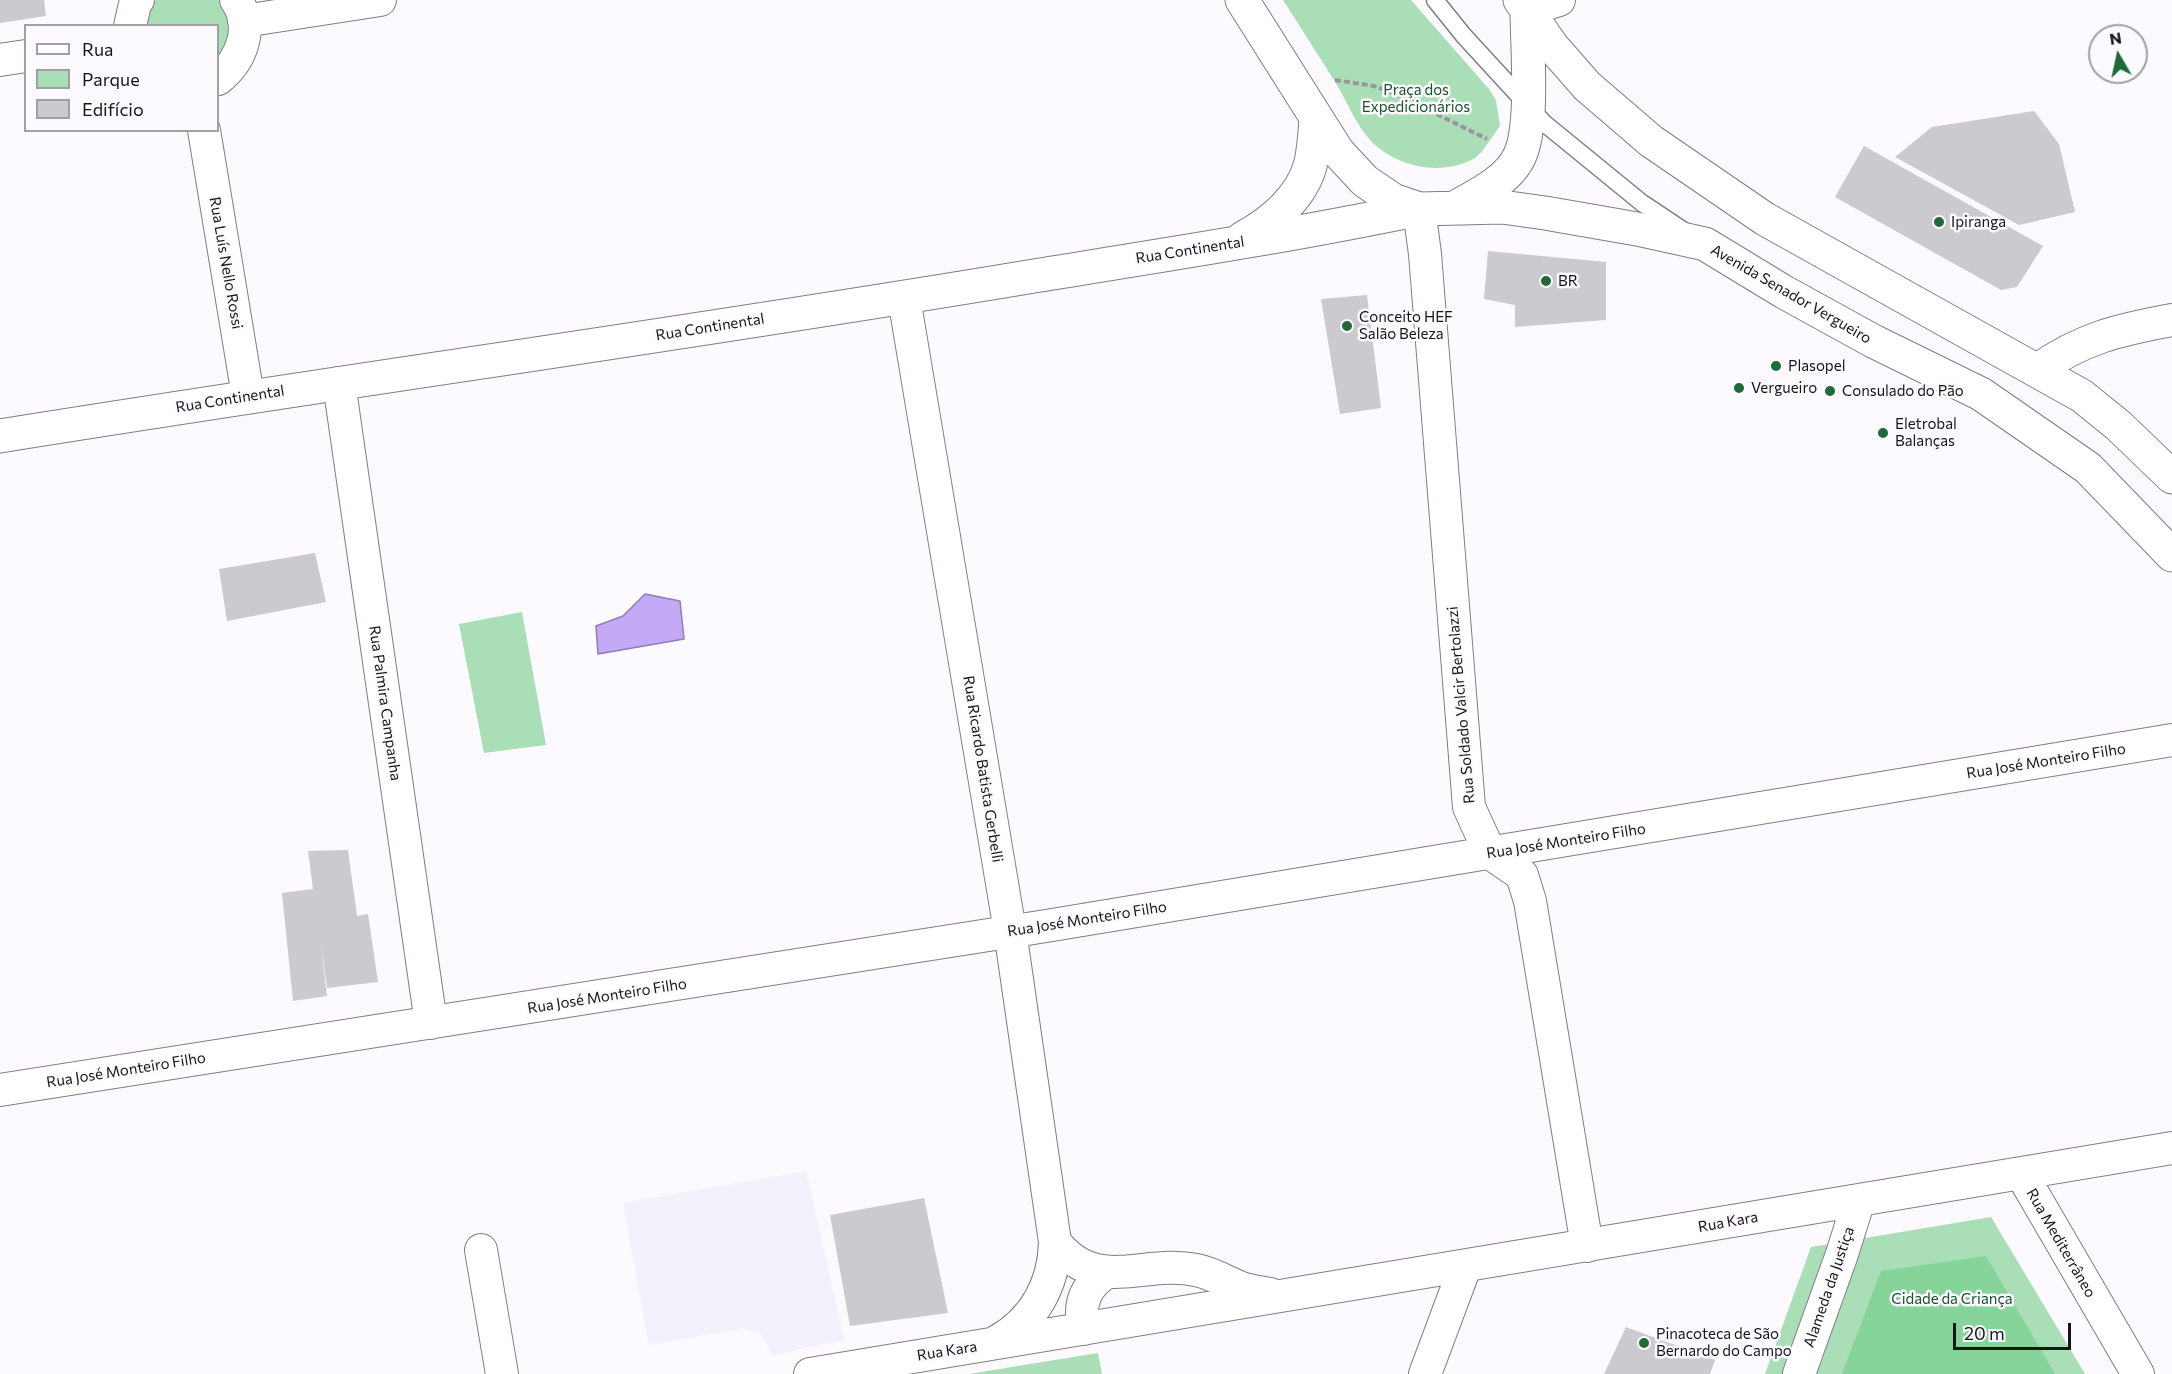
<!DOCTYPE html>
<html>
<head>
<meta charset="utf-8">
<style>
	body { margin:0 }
	#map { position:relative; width:2172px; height:1374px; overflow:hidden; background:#fcfaff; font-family:Commissioner,sans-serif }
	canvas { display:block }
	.legend { position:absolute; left:24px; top:24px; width:195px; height:108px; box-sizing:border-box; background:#fcfaff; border:2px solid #a09fa2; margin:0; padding:8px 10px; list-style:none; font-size:18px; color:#161617 }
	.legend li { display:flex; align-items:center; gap:12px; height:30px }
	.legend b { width:30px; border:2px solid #a09fa2 }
	.north { position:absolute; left:2088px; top:24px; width:60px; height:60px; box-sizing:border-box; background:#fcfaff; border:2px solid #a09fa2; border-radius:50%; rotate:351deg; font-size:16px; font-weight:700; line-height:24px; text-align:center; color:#161617 }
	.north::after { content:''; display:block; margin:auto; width:21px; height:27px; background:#1e6a39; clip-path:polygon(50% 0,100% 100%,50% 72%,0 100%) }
	.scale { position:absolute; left:1953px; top:1323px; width:118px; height:27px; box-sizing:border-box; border:3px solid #161617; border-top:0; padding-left:8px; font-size:18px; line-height:21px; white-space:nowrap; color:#161617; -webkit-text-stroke:4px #fcfaff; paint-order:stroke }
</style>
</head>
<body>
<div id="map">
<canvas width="2172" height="1374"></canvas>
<ul class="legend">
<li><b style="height:8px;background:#fff"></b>Rua</li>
<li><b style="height:16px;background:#aadeb6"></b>Parque</li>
<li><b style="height:16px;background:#cbcace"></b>Edifício</li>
</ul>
<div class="north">N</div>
<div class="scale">20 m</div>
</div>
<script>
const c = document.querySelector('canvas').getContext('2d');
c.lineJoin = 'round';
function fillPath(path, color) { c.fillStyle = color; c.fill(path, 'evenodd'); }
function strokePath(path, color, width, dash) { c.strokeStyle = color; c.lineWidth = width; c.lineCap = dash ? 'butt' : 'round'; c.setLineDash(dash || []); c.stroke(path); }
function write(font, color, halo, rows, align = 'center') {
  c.font = font + ' Commissioner,sans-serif'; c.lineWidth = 5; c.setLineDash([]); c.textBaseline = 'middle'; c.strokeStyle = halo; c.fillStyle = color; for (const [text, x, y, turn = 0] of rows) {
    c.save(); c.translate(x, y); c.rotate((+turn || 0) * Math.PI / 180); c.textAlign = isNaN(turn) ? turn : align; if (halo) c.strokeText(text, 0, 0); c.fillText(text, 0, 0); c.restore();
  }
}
fillPath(new Path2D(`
	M806,1171L844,1340L773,1355L761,1334L744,1328L649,1345L623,1203Z`), '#f3effb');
fillPath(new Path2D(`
	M156,0H218C241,20 228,41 218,63V26H143L148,11Z
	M1283,0H1411L1489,89L1496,100L1500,126C1494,134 1482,154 1475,158C1445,175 1406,169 1380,149C1359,133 1350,107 1337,85C1319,56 1301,28 1283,0Z
	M522,612L546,745L484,753L459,624Z
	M1991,1217L2085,1374H1765L1811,1247Z
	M1098,1353L1102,1374H969Z`), '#aadeb6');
fillPath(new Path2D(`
	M1986,1256L2055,1374H1842L1881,1271Z`), '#87d49b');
const water = new Path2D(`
	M645,594L680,601L684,639L598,654L596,626L623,616Z`);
fillPath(water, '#c4a9f7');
strokePath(water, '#907db4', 1.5);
fillPath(new Path2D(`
	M0,0H44L46,16L0,23Z
	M2034,111L2059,144L2075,212L2019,225L1895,157L1932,127Z
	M1864,146L2043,246L2017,287L2001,290L1835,197Z
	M1488,251L1606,262V320L1515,327V305L1484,299Z
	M1367,295L1381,408L1340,414L1321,299Z
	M315,553L326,602L227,621L219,569Z
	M348,850L357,916L368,914L378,982L327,988L320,939L327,996L293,1001L282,893L313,889L308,851Z
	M924,1198L948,1313L850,1326L830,1215Z
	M1626,1327L1715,1360L1710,1374H1604Z`), '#cbcace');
const service = new Path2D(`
	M1435,0L1464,36L1544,123L1642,203L1684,231`);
const minor = new Path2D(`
	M1527,10L1559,0
	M244,21L380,0
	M130,26L135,4L138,0
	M0,60L26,56
	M218,79C241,61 255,27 236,0
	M204,130L248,396
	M1419,209L1425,254L1469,807L1490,853L1522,875L1530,901L1587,1246
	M904,298L1010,931L1055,1242C1054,1285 1034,1321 996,1342
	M2037,370C2083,338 2118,330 2172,320
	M339,383L431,1023
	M0,1090L1046,926L2172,740
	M2021,1173L2138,1374
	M1055,1242C1096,1295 1144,1259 1196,1270C1211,1273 1225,1281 1239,1287C1249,1291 1260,1292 1270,1294
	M481,1250L502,1374
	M1084,1329C1078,1304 1085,1286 1107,1272
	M810,1374L2172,1148
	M1425,1374L1465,1267
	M1799,1374L1842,1254L1859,1200`);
const tertiary = new Path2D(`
	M1243,238C1271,223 1301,198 1310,166C1314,151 1315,134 1316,119
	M0,436C342,381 686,334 1028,277C1158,256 1289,236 1419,209`);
const primary = new Path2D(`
	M1242,0L1338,152L1365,181L1393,200L1419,209L1502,207L1545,213L1637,229L1705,244L1784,292L1873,341L1981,394L2088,468L2172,555
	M1520,0L1552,46L1587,86L1651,141L1765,219L2082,396L2119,426L2172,477
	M1456,207C1478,195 1510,179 1520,155C1534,124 1527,46 1527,10`);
strokePath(service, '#7f7e82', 19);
strokePath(minor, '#7f7e82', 34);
strokePath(tertiary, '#7f7e82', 35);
strokePath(primary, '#7f7e82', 35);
strokePath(new Path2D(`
	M1335,80L1374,86L1394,93L1487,139`), '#98979b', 4, [6, 3]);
strokePath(service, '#fff', 16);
strokePath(minor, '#fff', 32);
strokePath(tertiary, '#fff', 33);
strokePath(primary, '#fff', 33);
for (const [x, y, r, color] of [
	[1939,222,6,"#1e6a39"],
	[1546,281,6,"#1e6a39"],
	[1347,326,6,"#1e6a39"],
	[1776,366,6,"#1e6a39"],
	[1739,388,6,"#1e6a39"],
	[1830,391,6,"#1e6a39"],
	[1883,433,6,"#1e6a39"],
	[1644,1343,6,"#1e6a39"]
]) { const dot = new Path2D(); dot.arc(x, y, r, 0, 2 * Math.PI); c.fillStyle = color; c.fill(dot); strokePath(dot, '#fcfaff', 2); }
write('15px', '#1a522d', '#fcfaff', [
	["Praça dos",1416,90],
	["Expedicionários",1416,107],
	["Cidade da Criança",1952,1299]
]);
write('15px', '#161617', '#fcfaff', [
	["Ipiranga",1951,222],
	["BR",1558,281],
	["Conceito HEF",1359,317],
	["Salão Beleza",1359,334],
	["Plasopel",1788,366],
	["Vergueiro",1751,388],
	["Consulado do Pão",1842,391],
	["Eletrobal",1895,424],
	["Balanças",1895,441],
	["Pinacoteca de São",1656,1334],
	["Bernardo do Campo",1656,1351]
], 'left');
write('15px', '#161617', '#fcfaff', [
	["Rua Continental",1190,250,-9],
	["Rua Luís Nello Rossi",226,263,80],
	["Avenida Senador Vergueiro",1791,294,30],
	["Rua Continental",710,327,-9],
	["Rua Continental",230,399,-9],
	["Rua Palmira Campanha",385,703,82],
	["Rua Soldado Valcir Bertolazzi",1461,705,-95],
	["Rua José Monteiro Filho",2046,761,-9],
	["Rua Ricardo Batista Gerbelli",983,769,81],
	["Rua José Monteiro Filho",1566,841,-9],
	["Rua José Monteiro Filho",1087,919,-9],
	["Rua José Monteiro Filho",607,996,-9],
	["Rua José Monteiro Filho",126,1070,-9],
	["Rua Kara",1728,1222,-10],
	["Rua Mediterrâneo",2061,1243,60],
	["Alameda da Justiça",1829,1287,-71],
	["Rua Kara",947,1351,-9]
]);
</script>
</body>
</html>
